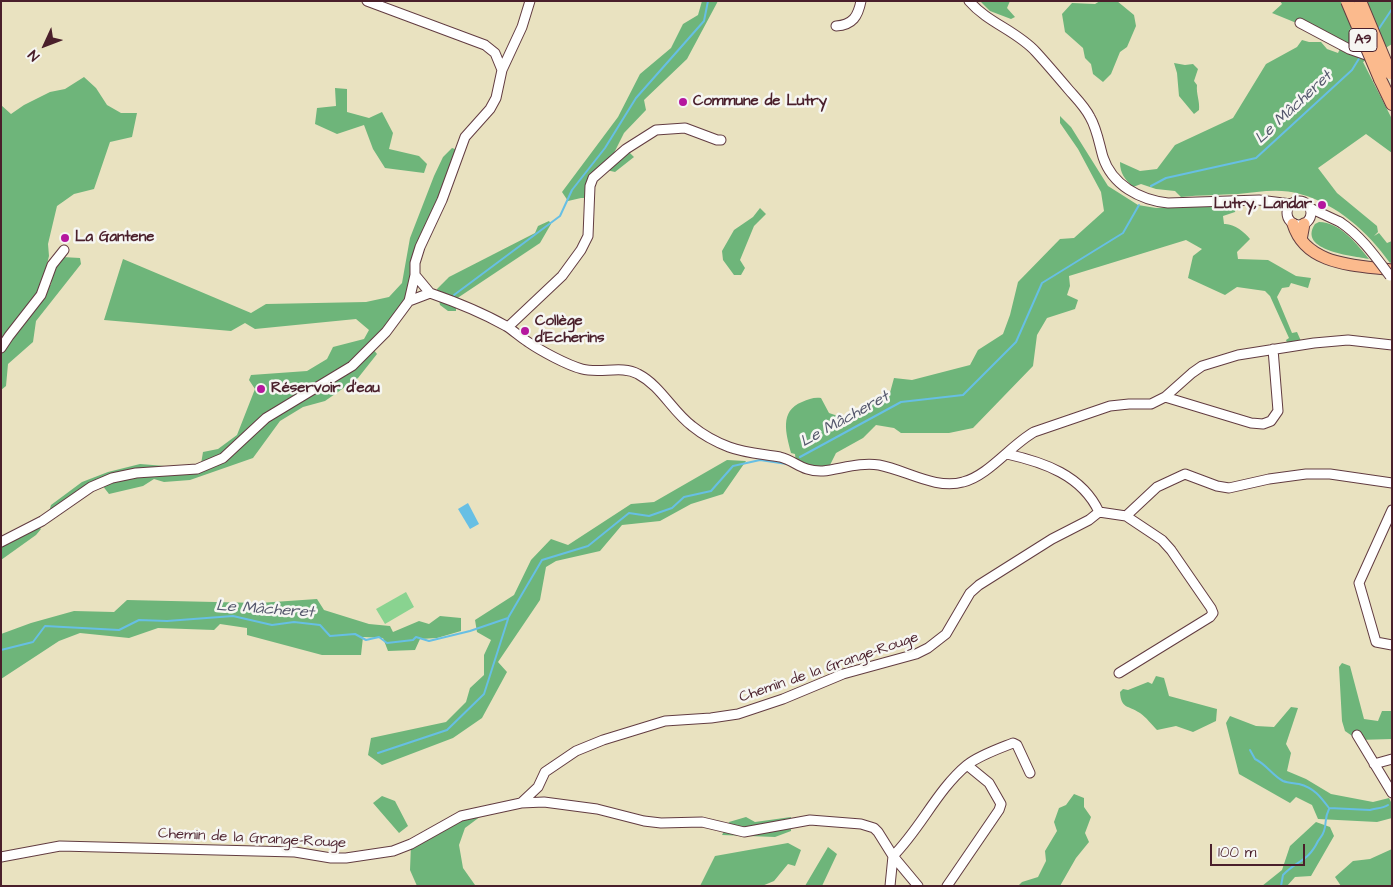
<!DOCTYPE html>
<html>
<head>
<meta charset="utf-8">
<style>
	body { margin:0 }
	#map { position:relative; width:1393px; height:887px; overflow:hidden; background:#e9e2c0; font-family:"Architects Daughter",sans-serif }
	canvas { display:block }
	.frame { position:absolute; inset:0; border:2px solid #4a1f2b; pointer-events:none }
	.north { position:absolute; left:20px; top:20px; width:50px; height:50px; -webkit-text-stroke:4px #f6f6f2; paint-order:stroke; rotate:227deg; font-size:14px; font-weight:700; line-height:20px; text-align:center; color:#4a1f2b }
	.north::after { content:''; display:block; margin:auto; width:18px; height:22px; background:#4a1f2b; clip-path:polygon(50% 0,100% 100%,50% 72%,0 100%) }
	.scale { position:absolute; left:1210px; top:844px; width:95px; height:22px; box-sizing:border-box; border:2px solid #4a1f2b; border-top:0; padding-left:6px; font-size:15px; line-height:18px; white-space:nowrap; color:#4a1f2b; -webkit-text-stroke:4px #f6f6f2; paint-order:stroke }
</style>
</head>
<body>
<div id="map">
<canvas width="1393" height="887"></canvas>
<div class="frame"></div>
<div class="north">N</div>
<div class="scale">100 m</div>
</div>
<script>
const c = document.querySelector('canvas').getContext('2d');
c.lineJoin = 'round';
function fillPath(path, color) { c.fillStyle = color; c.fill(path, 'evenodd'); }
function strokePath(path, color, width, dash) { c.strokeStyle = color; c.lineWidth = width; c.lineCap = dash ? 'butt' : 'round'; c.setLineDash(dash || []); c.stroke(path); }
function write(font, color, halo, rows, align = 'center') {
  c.font = font + ' "Architects Daughter",sans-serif'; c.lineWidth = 5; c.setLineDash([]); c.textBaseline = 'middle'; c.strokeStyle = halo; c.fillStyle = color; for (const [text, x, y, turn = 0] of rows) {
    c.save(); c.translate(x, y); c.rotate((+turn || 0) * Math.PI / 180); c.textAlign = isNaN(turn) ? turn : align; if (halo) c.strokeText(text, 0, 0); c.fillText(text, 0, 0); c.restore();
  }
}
fillPath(new Path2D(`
	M406,592L414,607L385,624L376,609Z`), '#89d390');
fillPath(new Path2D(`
	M702,1H718L687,59L644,100L646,110L624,133L613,155L629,152L634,157L615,172L602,169L588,198H581L568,201L562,192L618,117L640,74L671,48L683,24L698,15Z
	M982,1H1010L1007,8L1015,17L1011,19L990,11L981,2Z
	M1100,1H1117L1134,15L1136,26L1127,47L1120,52L1111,74L1103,82L1093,74L1091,64L1085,58L1083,48L1065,32L1062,14L1072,3L1095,4Z
	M1280,1H1392V44L1363,62L1392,119V153L1366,134L1318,168L1337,193L1377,226L1378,232L1374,236L1379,233L1387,243L1392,241V262L1390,263C1368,232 1337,204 1300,194C1280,188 1258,192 1238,194C1219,195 1200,195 1181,197L1175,191L1156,189L1141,184L1133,187C1125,179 1120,174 1120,162L1140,171L1157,169L1175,145L1233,118L1266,64L1297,47L1302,40L1309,42H1321L1327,49L1338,53L1343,42L1272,13L1282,4Z
	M1174,63L1185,65L1193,64L1198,69L1194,81L1197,85C1196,94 1200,101 1199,110L1194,114L1179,96L1177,73Z
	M84,77L96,88L107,105L121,113H137L132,137L110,142L94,189L74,194L57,206L48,244L49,256L42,284L51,285C52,273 55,266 62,257L80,258L81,264L36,321L33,342L8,364L6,386L1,390V105L11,114L24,105L50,92L65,89Z
	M335,88L347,89V112L369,118L382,112L393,133L389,149L419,156L427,164L424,173L385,168L373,149L364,125L337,134L315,124L317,108L336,106Z
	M1060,116L1071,127L1108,186L1138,205L1156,208L1237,204L1235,212L1223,216L1224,224C1233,223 1245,232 1250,239L1237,252L1238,259L1268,260L1296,276L1311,278L1308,288L1291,283L1289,287L1282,288L1277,297L1292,333L1297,332L1301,341L1288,345L1286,340L1289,338L1270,296L1265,291L1237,287L1225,295L1188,278L1193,256L1202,249L1186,240L1069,276L1070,286L1067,295L1078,300L1075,309L1047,318L1037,335L1033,366L973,428L949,433H901L894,428L876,425L863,438L836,453L829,467L814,468L796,463L795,454L791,453C786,434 779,411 802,402C809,399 814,397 821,398L829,413L841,417L840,421L845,420L862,407L888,400L894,378L912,380L970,365L978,350L1003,334L1010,315L1018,282L1060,239L1074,238L1104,211L1101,192L1078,149L1060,123Z
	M452,148L458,150L438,204L407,301L386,330L351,364L265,417L222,457L201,464L203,452L218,449L237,435L255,389L249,380L251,375L307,371L327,359L333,347L364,339L369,330L356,319L255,329L245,323L231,331L104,320L123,259L251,313L266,304L366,302L389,297L402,283L410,238L434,176L443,157Z
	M760,208L766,214L754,226L740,260L745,268L741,275H734L723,260L722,251L734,230L753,217Z
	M549,221L551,224L540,243L456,299V311H448L440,305L437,289L449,277L535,233L538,226Z
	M1319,222C1340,222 1357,244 1369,259C1354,256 1297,251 1315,224Z
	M373,349L377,354L358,378L325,401L303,407L280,421L253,458L190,480L164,482L154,479L143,486L109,494L102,485L114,480L224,461L267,421Z
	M727,460L746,461L723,494L691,504L660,521L622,525L600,551L556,561L546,567L540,600L498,662L507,672L482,718L453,738L382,765L368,755L371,738L446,722L466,702L470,688L484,675V655L491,640L477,632L475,620L514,595L531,560L551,539L568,545L631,504L654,502Z
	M140,464L165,466V469L109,475L49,512L51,505L82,482L108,472Z
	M39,527L41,529L36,535L1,560V545Z
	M317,599L324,610L369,624L390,626L393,632L419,621L429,624L440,616L461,618V631L437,638L420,639L415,650L388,651L383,638L363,637L361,655H322L247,635V628L220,624L214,630L158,628L129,638L80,633L59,641L1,679V634L31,623L74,611L114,612L127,600L259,603Z
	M1342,663L1350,666L1364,719L1378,721L1382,711H1392V739L1358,740L1345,731L1342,721L1339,667Z
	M1156,676L1164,678L1169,696L1217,709L1216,721L1193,732L1176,726L1157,730C1152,725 1146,717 1140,713C1128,705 1121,709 1120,692L1123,689L1128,690L1148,682L1152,684Z
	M1291,707L1298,708L1286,744L1291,753L1287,771L1306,779L1331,794L1373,802L1389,798L1392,804V818L1377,822L1318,819L1312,805L1296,797L1290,803L1239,774L1226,723L1230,716L1256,726L1274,727Z
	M1074,794L1084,798V807L1091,817L1085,833L1089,842L1076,858L1060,886H1018L1022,882L1038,877L1046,861L1045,851L1057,831L1054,822L1059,808L1066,805Z
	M382,796L395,801L408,826L399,833L373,803Z
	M489,810L465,828L459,845L463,868L475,885L479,886H417L410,870L411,844L461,816Z
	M746,817L755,822L791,817V831L775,837L722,835L729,822Z
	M1316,822L1330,827L1334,836L1311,876L1295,877L1287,886H1262L1282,870L1290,846Z
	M788,843L801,850L795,866L788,864L774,881L762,886H700L715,856Z
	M828,847L837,854L822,886H805Z
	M1392,849V886H1341L1335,877L1353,861L1370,859Z`), '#6eb57a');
fillPath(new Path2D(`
	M468,503L479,524L470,529L458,509Z`), '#67bfe4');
strokePath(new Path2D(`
	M1378,30L1392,9
	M1151,186L1166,178L1256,158L1352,70L1360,57
	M454,295L560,216L572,190L605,148L636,98L704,21L708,1
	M800,457L901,402L963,395L1016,342L1042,283L1123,233L1139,205
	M1,650L33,642L45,626L119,630L139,620L167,621L233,616L272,625L294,622L320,625L330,636L355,634L366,640L379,637L387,643L413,640L416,637L429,641L470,631L508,618L542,560L588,546L629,513L649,516L672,508L684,497L711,491L733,466L760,460L787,464
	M1250,750L1255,759C1266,764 1272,775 1283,781C1288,783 1294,783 1299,784C1314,788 1320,796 1329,808L1370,810C1376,808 1382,809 1388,805
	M378,753L447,730L484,694L508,619
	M1281,886L1283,875C1297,860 1308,862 1318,841C1320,838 1323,835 1324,831C1327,822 1324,819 1329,809`), '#67bfe4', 2);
const minor = new Path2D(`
	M367,1L485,45L495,53L502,70
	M969,1C988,23 1017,31 1036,52C1047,64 1058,77 1069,90C1076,98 1085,107 1090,117C1097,129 1099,143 1103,157C1112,185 1140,200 1168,203L1259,200L1291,204
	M1300,23L1349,49L1372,57
	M836,26C853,25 858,16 861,1
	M1287 213a12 12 0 1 1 24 0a12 12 0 1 1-24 0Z
	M1310,208L1340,222
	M415,275L430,293
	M409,301L415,275V263L420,247L442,200L465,137L490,109L496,98L502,70L522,27L530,1
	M508,327L562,276L581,250L588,236L590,186L593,178L626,149L656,130L685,128L717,140H721
	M1,348L9,336L41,295L52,265L64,250
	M1165,397L1251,423L1263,424L1271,421L1278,411L1273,349
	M1007,454C1043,462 1082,475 1099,512L1126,516L1162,540L1171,550L1211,608L1213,613L1210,617L1119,673
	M1392,510L1359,583L1376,642L1392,645
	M1126,516L1157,487L1185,474L1217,486L1229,488L1269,479L1306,474H1330L1392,483
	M1,542L42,521L91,487L112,478L136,473L197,469L223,458L266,418L352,366L386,332L409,301L430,293C456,302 483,313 506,326C514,331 520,337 528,342C541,351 567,365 582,369C600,374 622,365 638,374C661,386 672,411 692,426C703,435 716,442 729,447C745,453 763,454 780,457C796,461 802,472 823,471C841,469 860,462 879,465C906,470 936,490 963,482C988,476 1011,445 1034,432L1110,406L1129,404H1151L1165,397L1192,373L1202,366L1238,355L1314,343L1348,340L1392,345
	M1357,735L1392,793
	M1374,764L1392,759
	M521,803L538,787L545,772L576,751L603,740L665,721L711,718L738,714L783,699L843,674L916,654L928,648L946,634L970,593L979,585L1052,539L1089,520L1099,512
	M893,856C921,828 937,790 967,765C980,755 998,749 1013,743L1017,745L1030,773
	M1,857L60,846L295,852L331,858H346L393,851L411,844L461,816L521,803L544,802L597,809L644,821L661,823L702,822L744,832L810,820L861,824L874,828L878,832L893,856L918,886
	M890,886L893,856
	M947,886L999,810L1001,804L989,783L967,765`);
const major = new Path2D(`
	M1293,224C1306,266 1356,265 1392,270
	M1301,240L1304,224`);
const highway = new Path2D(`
	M1380,79L1392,104`);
strokePath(minor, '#623c41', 11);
strokePath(major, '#623c41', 13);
strokePath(highway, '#623c41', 14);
strokePath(minor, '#fff', 9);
strokePath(major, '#fbba8d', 11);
strokePath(highway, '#fbba8d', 12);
const minorBridge = new Path2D(`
	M1340,222C1361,236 1375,256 1390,276`);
const highwayBridge = new Path2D(`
	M1347,1L1380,79
	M1360,1L1390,73`);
strokePath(minorBridge, '#623c41', 11, []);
strokePath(highwayBridge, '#623c41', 14, []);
strokePath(minorBridge, '#fff', 9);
strokePath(highwayBridge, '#fbba8d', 12);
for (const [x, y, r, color] of [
	[683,102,5,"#b5179e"],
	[1322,205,5,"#b5179e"],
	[65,238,5,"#b5179e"],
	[525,331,5,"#b5179e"],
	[261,389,5,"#b5179e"]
]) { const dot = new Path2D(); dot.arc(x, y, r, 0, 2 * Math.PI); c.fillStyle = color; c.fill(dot); strokePath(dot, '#f6f6f2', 2); }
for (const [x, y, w] of [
	[1363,40,28]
]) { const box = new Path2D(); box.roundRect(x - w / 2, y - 11.5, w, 23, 4); c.fillStyle = '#f6f6f2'; c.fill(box); strokePath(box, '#4a1f2b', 1); }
write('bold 14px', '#4a1f2b', null, [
	["A9",1363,40]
]);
write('bold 15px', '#4a1f2b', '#f6f6f2', [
	["Commune de Lutry",693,102],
	["Lutry, Landar",1312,205,"right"],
	["La Gantene",75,238],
	["Collège",535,322],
	["d'Echerins",535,339],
	["Réservoir d'eau",271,389]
], 'left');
write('15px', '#4a1f2b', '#f6f6f2', [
	["Chemin de la Grange-Rouge",829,668,-19],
	["Chemin de la Grange-Rouge",252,839,3]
]);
write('italic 16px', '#54576c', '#f6f6f2', [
	["Le Mâcheret",1294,108,-43],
	["Le Mâcheret",845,420,-29],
	["Le Mâcheret",265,610,4]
]);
</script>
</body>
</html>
